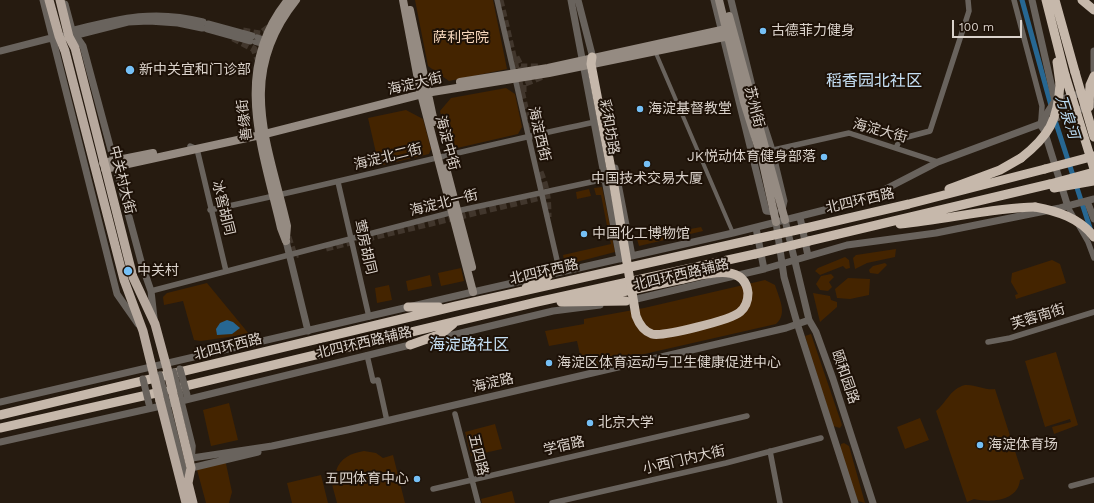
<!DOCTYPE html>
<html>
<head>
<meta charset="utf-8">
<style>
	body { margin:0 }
	#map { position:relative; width:1094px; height:503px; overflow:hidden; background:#261b10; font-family:"Work Sans",sans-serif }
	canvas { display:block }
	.scale { position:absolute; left:952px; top:20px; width:70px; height:18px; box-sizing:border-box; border:2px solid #dad2cb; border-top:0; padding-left:5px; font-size:12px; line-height:14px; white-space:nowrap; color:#dad2cb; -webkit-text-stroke:3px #1d1107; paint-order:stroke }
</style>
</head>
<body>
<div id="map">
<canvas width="1094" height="503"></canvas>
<div class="scale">100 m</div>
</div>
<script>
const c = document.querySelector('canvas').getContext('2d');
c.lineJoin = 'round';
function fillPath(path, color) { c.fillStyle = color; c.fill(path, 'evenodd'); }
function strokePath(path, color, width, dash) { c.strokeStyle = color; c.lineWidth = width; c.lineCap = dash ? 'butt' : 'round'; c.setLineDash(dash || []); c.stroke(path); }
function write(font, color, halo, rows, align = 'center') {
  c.font = font + ' "Work Sans","Noto Sans SC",sans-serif'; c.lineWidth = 4; c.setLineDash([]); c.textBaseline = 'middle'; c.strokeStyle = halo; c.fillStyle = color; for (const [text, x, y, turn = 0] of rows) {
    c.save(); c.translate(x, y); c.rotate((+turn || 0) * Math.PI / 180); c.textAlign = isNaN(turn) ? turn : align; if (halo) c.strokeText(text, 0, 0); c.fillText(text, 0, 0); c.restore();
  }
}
fillPath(new Path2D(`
	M415,0H493L507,69L449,81L428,66Z
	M506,88L515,94L522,127L518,134L453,149L448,146L440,111L451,98Z
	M406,110L423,119L431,149L429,154L379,166L368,118Z
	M602,187L611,230L608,231L601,195H596L594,188Z
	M589,189L591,196L577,199L576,192Z
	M701,227L703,231L639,246L637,239Z
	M609,236H612L615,252L565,265L563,255L611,244Z
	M896,249L895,257L867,263L855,269L853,258L856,255Z
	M845,257L849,260L850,268L846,269L843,266L820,275L815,271L818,268Z
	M1052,260L1060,264L1066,283L1016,299L1015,295L1018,294L1011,282L1012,273Z
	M885,263L887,265L878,274L870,273L869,270L873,266Z
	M461,268L464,281L441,286L438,273Z
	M831,274L834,277L829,282L832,287L828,291L820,290L816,284L821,276Z
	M430,275L432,286L408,291L406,281Z
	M848,278L870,279L869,295L850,299L837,298L835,289Z
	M765,280L775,285C779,298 788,314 776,324L583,368L577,341L549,346L545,331L584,324V319L644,308Z
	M207,283L249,334L201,341L194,340L183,301L164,305L163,297L167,293Z
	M389,285L392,300L377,303L375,288Z
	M813,293L830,296L831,300L837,302V307L820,322Z
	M811,334L842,425L840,428L833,426L805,336Z
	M1056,352L1078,425L1054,434L1052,427L1071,422L1070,419L1045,427L1025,361Z
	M965,385C975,384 987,391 995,389L1024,479L1020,480C1018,501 991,503 974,499L967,502L936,411C947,402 950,389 965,385Z
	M229,403L238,440L211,446L203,410Z
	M920,418L929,440L905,449L897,427Z
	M495,424L502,449L471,456L465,432Z
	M844,443L849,446L865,503L858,501L840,450L841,444Z
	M364,451L376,453L383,458L393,455L405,503H337L329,473L336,471C340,458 351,453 364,451Z
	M225,459L232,492L229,503H206L196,466Z
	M321,475L328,503H292L287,483Z
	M512,491L515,503H482L481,499Z`), '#442400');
fillPath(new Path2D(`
	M227,320L233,322L240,328L232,334L217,335L216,329L220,323Z`), '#276792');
strokePath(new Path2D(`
	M1022,0L1052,109
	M1054,117L1091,231`), '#276792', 5);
strokePath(new Path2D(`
	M500,0L533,142
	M243,31L260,34L272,25
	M233,38L254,49L259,62
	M516,57L521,67H538
	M523,92V84L543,76
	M540,172C547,188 548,200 548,217
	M288,237L294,255L298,254
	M326,248L545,196L544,193`), '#41362c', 7, [7, 3.5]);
strokePath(new Path2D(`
	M655,51L733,233`), '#69635d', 4);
strokePath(new Path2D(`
	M497,0L560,273
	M1014,0L1042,106L1041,120
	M257,37L268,41
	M255,42L266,45
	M190,146L197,149L226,271
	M896,148L900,139L930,131L969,11L968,0
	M769,151L849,133L938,162
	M338,182L369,317
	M1068,207L1088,242L1094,258
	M210,210C339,183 466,149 595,122
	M151,291L457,211L605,179
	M988,342L1010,338L1094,312
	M367,355L373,381L378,380L387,421
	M181,398L193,446L192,460
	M167,402L187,481
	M455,414L478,503
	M770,451L780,503
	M1071,486L1094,480
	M433,489L747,416
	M552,503L726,463L821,438`), '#69635d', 5.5);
strokePath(new Path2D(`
	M43,0L117,294L138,324
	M571,0L620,259
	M578,0L594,62
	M714,0L766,211L775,212
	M731,0L752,86
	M1032,0L1055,101L1040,124L1044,130L1068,207
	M65,4L72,30L83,46L142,265L151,291L154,318
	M208,24L252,36
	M207,29L250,41
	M70,31C118,19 153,9 203,22
	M0,51L59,36L69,37L128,22L149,21L178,23L202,28
	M1094,51V70
	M1055,101L1085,92
	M760,113L771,147L784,201L782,210
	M615,168L632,256
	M1087,201L1094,219
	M800,217L808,256
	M785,220L809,320L816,332L833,379L873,503
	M776,222L784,277L797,323L855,503
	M756,228L764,269
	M286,241L308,331
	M628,301L764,269L847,245L936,233L1060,208L1094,199
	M436,339L553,311L600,305
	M0,402L473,292L733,233L848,204L876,194L938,162L1094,104
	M0,442L161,406L414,344
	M192,458L272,446L347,430L786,328L809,320
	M191,468L258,452`), '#69635d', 7);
strokePath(new Path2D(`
	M403,0L420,90L473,292
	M719,0L744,102L762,159L776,222
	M410,10L434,122
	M729,16L785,220
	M460,82L548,68L726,29
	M103,163L153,153
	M446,168L472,267
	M105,169L265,134L426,93L549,73L734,35
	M286,238L287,226C268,143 235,76 296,0
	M286,241L281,228C263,150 231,70 288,0`), '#958b82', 8);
strokePath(new Path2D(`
	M49,0L59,36L65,51L124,280L143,331L154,376
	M60,0L69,37L75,48L133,277L155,324L168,372
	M174,398L191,468L188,483L193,503
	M160,401L186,503`), '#b7a99e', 9);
strokePath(new Path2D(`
	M1046,0L1065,75
	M1055,0L1075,72
	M1082,0L1094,10
	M592,57L591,64L612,174
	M1057,62L1060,84
	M949,189L1000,170L1021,158
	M900,224C945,220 990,208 1035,207
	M806,228L909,204L1045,169
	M809,241L1050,184
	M526,288L548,276
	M580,301L683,279
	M561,302L626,301
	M408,307H439
	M410,345L441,334L453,324
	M177,388L537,302L755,254
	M0,415L456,306L751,240
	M0,428L165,391`), '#c6b8ab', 9);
strokePath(new Path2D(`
	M174,371L181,396
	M160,374L167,400`), '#69635d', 5.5);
strokePath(new Path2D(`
	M180,369L187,395
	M143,379L149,404`), '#69635d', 7);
strokePath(new Path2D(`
	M168,372L174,398
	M154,376L160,401`), '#b7a99e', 9);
strokePath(new Path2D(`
	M1075,72L1094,137
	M1065,75L1094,169
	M1089,107L1090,85L1094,76
	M1021,158C1049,136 1058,120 1060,84
	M1045,169L1094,156
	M612,174L636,316C639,324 643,331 652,334C663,337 731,320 740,312C746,307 748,301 748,293C745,261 703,275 683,279
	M1050,184L1094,172
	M1054,188L1094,181
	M1035,207C1057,211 1080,218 1094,237
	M751,240L806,228
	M755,254L809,241`), '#c6b8ab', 9);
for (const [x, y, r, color] of [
	[763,31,4,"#75c0f6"],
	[130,70,5,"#75c0f6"],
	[640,109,4,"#75c0f6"],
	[824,157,4,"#75c0f6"],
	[647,164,4,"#75c0f6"],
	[584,234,4,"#75c0f6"],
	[128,271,5,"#75c0f6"],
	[549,363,4,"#75c0f6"],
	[590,423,4,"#75c0f6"],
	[980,445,4,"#75c0f6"],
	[417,479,4,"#75c0f6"]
]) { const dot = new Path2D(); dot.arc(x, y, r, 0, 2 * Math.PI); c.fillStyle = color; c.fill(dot); strokePath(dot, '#1d1107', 1.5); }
write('14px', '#dad2cb', '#1d1107', [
	["古德菲力健身",771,31],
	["新中关宜和门诊部",139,70],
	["海淀基督教堂",648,109],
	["JK悦动体育健身部落",816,157,"right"],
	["中国技术交易大厦",647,179,"center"],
	["中国化工博物馆",592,234],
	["中关村",137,271],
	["海淀区体育运动与卫生健康促进中心",557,363],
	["北京大学",598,423],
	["海淀体育场",988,445],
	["五四体育中心",409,479,"right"]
], 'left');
write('14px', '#f9d9bf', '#1d1107', [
	["萨利宅院",461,38]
]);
write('14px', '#dad2cb', '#1d1107', [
	["海淀大街",415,84,-13],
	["苏州街",754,107,76],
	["善缘街",245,120,-97],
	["彩和坊路",609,127,80],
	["海淀大街",880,131,15],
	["海淀西街",539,134,77],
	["海淀中街",447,143,75],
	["海淀北二街",388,157,-14],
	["中关村大街",122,180,76],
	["北四环西路",860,201,-13],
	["海淀北一街",444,203,-14],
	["冰窖胡同",223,208,76],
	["莺房胡同",365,247,77],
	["北四环西路",544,272,-13],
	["北四环西路辅路",681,275,-13],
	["芙蓉南街",1038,317,-17],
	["北四环西路辅路",364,343,-13],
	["北四环西路",228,347,-14],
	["颐和园路",845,377,71],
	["海淀路",493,383,-13],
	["学宿路",564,446,-13],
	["五四路",478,455,76],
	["小西门内大街",684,460,-13]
]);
write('italic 15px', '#bcddf6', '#1d1107', [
	["万泉河",1067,117,72]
]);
write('16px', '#c6e0f5', '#1d1107', [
	["稻香园北社区",874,81],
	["海淀路社区",469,345]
]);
</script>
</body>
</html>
